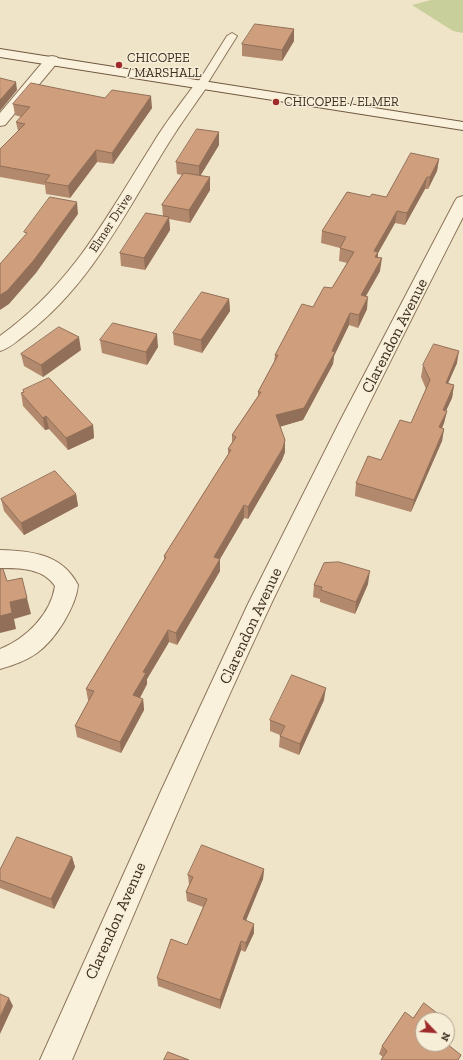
<!DOCTYPE html>
<html>
<head>
<meta charset="utf-8">
<style>
	body { margin:0 }
	#map { position:relative; width:463px; height:1060px; overflow:hidden; background:#f0e4c8; font-family:"Zilla Slab",serif }
	canvas { display:block }
	.north { position:absolute; left:415px; top:1012px; width:40px; height:40px; box-sizing:border-box; background:#f7eed8; border:1px solid #ada18e; border-radius:50%; rotate:115deg; font-size:11px; font-weight:700; line-height:16px; text-align:center; color:#3d2e20 }
	.north::after { content:''; display:block; margin:auto; width:14px; height:18px; background:#9e2a2b; clip-path:polygon(50% 0,100% 100%,50% 72%,0 100%) }
</style>
</head>
<body>
<div id="map">
<canvas width="463" height="1060"></canvas>
<div class="north">N</div>
</div>
<script>
const c = document.querySelector('canvas').getContext('2d');
c.lineJoin = 'round';
function fillPath(path, color) { c.fillStyle = color; c.fill(path, 'evenodd'); }
function strokePath(path, color, width, dash) { c.strokeStyle = color; c.lineWidth = width; c.lineCap = dash ? 'butt' : 'round'; c.setLineDash(dash || []); c.stroke(path); }
function write(font, color, halo, rows, align = 'center') {
  c.font = font + ' "Zilla Slab",serif'; c.lineWidth = 3; c.setLineDash([]); c.textBaseline = 'middle'; c.strokeStyle = halo; c.fillStyle = color; for (const [text, x, y, turn = 0] of rows) {
    c.save(); c.translate(x, y); c.rotate((+turn || 0) * Math.PI / 180); c.textAlign = isNaN(turn) ? turn : align; if (halo) c.strokeText(text, 0, 0); c.fillText(text, 0, 0); c.restore();
  }
}
fillPath(new Path2D(`
	M431,0H463V33L453,31L412,5Z`), '#c9cf9b');
const service = new Path2D(`
	M232,33L237,36L207,84L202,87L199,86L197,84L227,36Z`);
const minor = new Path2D(`
	M52,56L57,57L59,60L57,63L5,125L0,126V113L47,57Z
	M202,80L207,81L209,84C195,104 181,123 168,144C126,211 90,287 25,335C17,341 10,348 0,351V336C73,283 105,219 152,145C165,123 182,102 197,81Z
	M463,196V217C398,345 334,473 272,602C201,753 137,907 72,1060H40L161,791L248,604L340,421L455,201L457,198Z
	M0,550C32,551 62,554 78,585C76,607 55,640 37,653C26,661 13,665 0,669V649C26,639 51,614 55,586C43,568 20,568 0,568Z`);
const secondary = new Path2D(`
	M0,49L463,122V130L0,57Z`);
strokePath(service, '#8d765c', 2);
strokePath(minor, '#8d765c', 2);
strokePath(secondary, '#6f573f', 2);
fillPath(service, '#faf1dc');
fillPath(minor, '#faf1dc');
fillPath(secondary, '#faf1dc');
fillPath(new Path2D(`
	M294,29V41L282,61L242,56V44Z
	M13,104L152,108L113,164L97,162L70,198L46,194L45,185L0,177V149L18,131L16,122L21,117L15,115Z
	M219,132V145L200,176L210,177V190L190,223L169,219L170,230L145,270L121,266L120,253L163,216L162,205L182,175L177,174L176,162Z
	M439,159L437,171L428,189H425L405,225L395,223L378,253V257L380,271L366,296L367,309L358,328L349,325L334,356L333,364L303,420L280,426L285,440V452L282,460L248,519L244,518L220,559V571L177,645L169,642L147,679V684L140,698L143,699L144,710L121,753L77,737L75,726L89,700H88L86,689L164,561V556L228,455V449L232,442V435L258,396V392L274,362L275,355L313,307L332,288L347,263L339,261L340,248L321,243L322,231L370,197H386Z
	M229,299L230,311L202,353L174,345L173,333Z
	M100,340L158,347L147,365L102,353Z
	M81,350L43,377L24,366L21,354Z
	M457,363L448,383L454,385L452,398L446,410L447,411L444,423L442,428L444,429L442,441L411,512L355,496L356,483L381,460L411,423L426,389L421,377L423,365Z
	M23,390L93,425L94,438L68,450L49,429L45,430L23,406L21,393L23,392Z
	M76,494L78,506L24,535L4,511L1,499Z
	M368,584L355,614L320,602V599L313,597L314,585Z
	M324,700L299,755L279,747L280,735L270,731V720Z
	M72,857L75,867L54,909L0,888V870Z
	M264,869L263,879L246,920L254,933L245,952L241,950L220,1009L158,986L157,978L187,945L203,907L187,901L186,892L189,885L188,875Z
	M423,1044L461,1055L458,1060H381L383,1057L379,1054L382,1046Z`), '#b2896c');
fillPath(new Path2D(`
	M294,29V41L282,61V50Z
	M16,82L17,90L0,111V100Z
	M151,96L152,108L113,164L112,153Z
	M219,132V145L199,178V166Z
	M96,150L97,162L70,198L68,186Z
	M439,159L437,171L428,189L430,177Z
	M210,177V190L190,223L189,210Z
	M427,177L425,189L405,225L407,213Z
	M77,202L78,214L36,273L9,304L0,310V295Z
	M397,211L395,223L378,253L377,265L374,251Z
	M169,217L170,230L145,270L144,258Z
	M382,258L380,271L359,308L361,295Z
	M368,297L367,309L358,328L359,315Z
	M229,299L230,311L202,353L201,340Z
	M350,313L349,325L334,356L333,364L303,420L276,428V415L332,351Z
	M157,334L158,347L147,365L146,352Z
	M79,337L81,350L43,377L41,365Z
	M459,351L457,363L443,395L446,383Z
	M454,385L452,398L441,422L443,410Z
	M447,411L444,423L437,440L439,427Z
	M46,416L49,429L45,430L43,418Z
	M93,425L94,438L68,450L66,438Z
	M444,429L442,441L411,512L414,500Z
	M285,440V452L282,460L248,519V507Z
	M76,494L78,506L24,535L21,523Z
	M244,505V518L220,559V571L177,645L176,633L214,557Z
	M370,571L368,584L355,614L356,602Z
	M27,598L31,614L14,619L16,629L0,633V616L10,602Z
	M168,630L169,642L147,679V684L135,707L133,695L143,672Z
	M326,688L324,700L299,755L300,744Z
	M143,699L144,710L121,753L120,742Z
	M72,857L75,867L54,909L51,899Z
	M264,869L263,879L243,928V919Z
	M254,924V933L245,952L246,943Z
	M241,941V950L220,1009V1000Z
	M9,998L13,1006L0,1034V1017Z
	M453,1026L447,1038V1036Z`), '#916f58');
const building = new Path2D(`
	M255,24L294,29L282,50L242,44Z
	M0,78L16,82L0,100Z
	M31,83L105,98L112,90L151,96L112,153L96,150L68,186L45,182L50,175L0,166V149L25,124L16,122L30,107L13,104Z
	M197,129L219,132L199,166L176,162Z
	M411,153L439,159L430,177H427L407,213L397,211L374,251L378,252L375,257L382,258L361,295L368,297L359,315L350,313L332,351L335,352L304,408L276,415L285,440L283,448L248,507L244,505L214,557L220,559L176,633L168,630L143,672L146,673L133,695L143,699L120,742L75,726L94,691L86,689L166,557L164,556L231,450L228,449L236,437L232,435L261,392H258L278,355H275L302,304L313,307L324,287L332,288L354,252L340,248L346,237L322,231L347,192L370,197L372,194L386,197Z
	M184,173L210,177L189,210L162,205Z
	M50,197L77,202L34,260L7,291L0,295V264L27,233L24,232Z
	M146,213L169,217L144,258L120,253Z
	M202,292L229,299L201,340L173,333Z
	M113,323L157,334L146,352L100,340Z
	M59,327L79,337L41,365L21,354Z
	M434,344L459,351L446,383L454,385L443,410L447,411L439,427L444,429L414,500L356,483L368,456L381,460L400,420L411,423L430,380L423,365Z
	M49,378L93,425L66,438L46,416L43,418L21,393L24,392L23,390Z
	M55,471L76,494L21,523L1,499Z
	M339,562L370,571L356,602L321,590L322,587L314,585L324,563Z
	M3,569L7,581L22,578L27,598L10,602L12,613L0,616V570Z
	M292,675L326,688L300,744L280,736L285,726L270,720Z
	M17,837L72,857L51,899L0,880V870Z
	M202,845L264,869L243,919L254,924L246,943L241,941L220,1000L157,978L171,939L187,945L207,899L186,892L193,877L188,875Z
	M0,994L9,998L0,1017Z
	M424,1003L446,1020H423V1044H447L461,1055L458,1060H381L387,1051L382,1046L405,1012L413,1018Z
	M447,1021L453,1026L447,1036Z
	M168,1052L189,1060H164Z`);
fillPath(building, '#cf9f7d');
strokePath(building, '#916f58', 1);
for (const [x, y, r, color] of [
	[119,65,4,"#9e2a2b"],
	[276,102,4,"#9e2a2b"]
]) { const dot = new Path2D(); dot.arc(x, y, r, 0, 2 * Math.PI); c.fillStyle = color; c.fill(dot); strokePath(dot, '#f7eed8', 1.5); }
write('13px', '#3d2e20', '#f7eed8', [
	["CHICOPEE",127,58],
	["/ MARSHALL",127,73],
	["CHICOPEE / ELMER",284,102]
], 'left');
write('13px', '#3d2e20', '#f7eed8', [
	["Elmer Drive",111,223,-57]
]);
write('16px', '#3d2e20', '#f7eed8', [
	["Clarendon Avenue",395,336,-63],
	["Clarendon Avenue",251,626,-65],
	["Clarendon Avenue",116,921,-66]
]);
</script>
</body>
</html>
